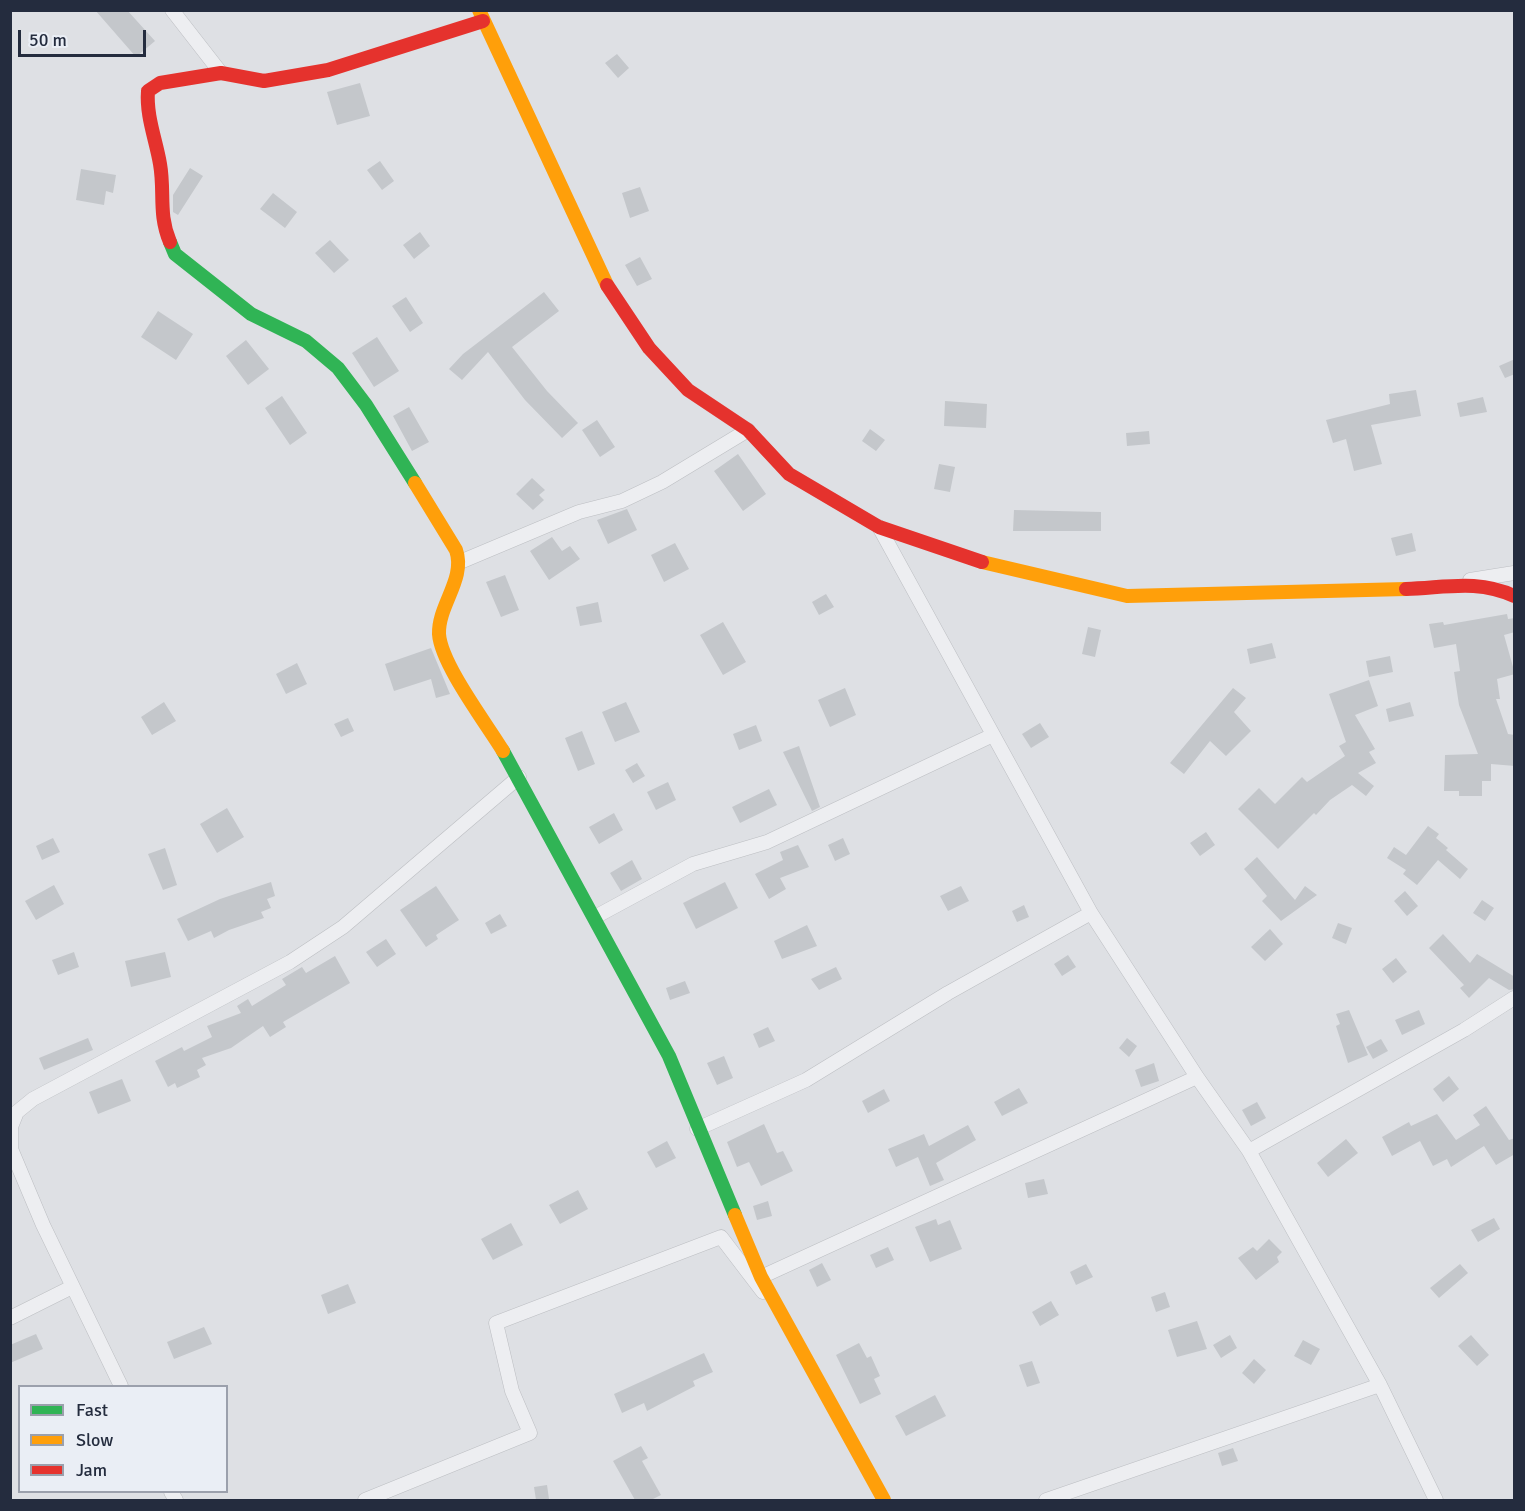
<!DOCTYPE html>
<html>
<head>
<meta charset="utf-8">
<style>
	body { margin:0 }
	#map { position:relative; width:1525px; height:1511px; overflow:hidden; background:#dee0e4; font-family:Signika,sans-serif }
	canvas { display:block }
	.frame { position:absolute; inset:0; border:12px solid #242c3e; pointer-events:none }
	.legend { position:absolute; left:18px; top:1385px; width:210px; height:108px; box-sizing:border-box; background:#eaeef5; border:2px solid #9ba0ac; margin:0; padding:8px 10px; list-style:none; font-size:18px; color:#242c3e }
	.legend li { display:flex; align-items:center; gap:12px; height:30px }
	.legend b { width:30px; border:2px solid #9ba0ac }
	.scale { position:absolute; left:18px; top:30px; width:128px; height:27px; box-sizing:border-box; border:3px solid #242c3e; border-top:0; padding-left:8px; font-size:18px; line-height:21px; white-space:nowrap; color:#242c3e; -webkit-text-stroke:4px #eaeef5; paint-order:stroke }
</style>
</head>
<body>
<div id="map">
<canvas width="1525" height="1511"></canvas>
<div class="frame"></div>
<ul class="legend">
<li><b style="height:8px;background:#30b455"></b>Fast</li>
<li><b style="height:8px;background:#ff9f0a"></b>Slow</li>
<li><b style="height:8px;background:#e5322d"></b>Jam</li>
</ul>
<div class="scale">50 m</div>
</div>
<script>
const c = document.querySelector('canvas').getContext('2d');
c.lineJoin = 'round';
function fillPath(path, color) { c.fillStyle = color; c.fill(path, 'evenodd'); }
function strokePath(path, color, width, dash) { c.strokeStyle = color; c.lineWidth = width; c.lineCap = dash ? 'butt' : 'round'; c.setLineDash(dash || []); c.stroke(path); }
fillPath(new Path2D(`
	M95,10H127L155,41L136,57Z
	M617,54L629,68L618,78L605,63Z
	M360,83L370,116L337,125L327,92Z
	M380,161L394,181L382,190L367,170Z
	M190,168L203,176L178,215L173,212V195Z
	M81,169L116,175L113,193L106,191L104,205L76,200Z
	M640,187L649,211L630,218L622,193Z
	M273,193L297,212L285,228L260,209Z
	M420,232L430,246L414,259L403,245Z
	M330,240L349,260L334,273L315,253Z
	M640,257L652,279L637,286L625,265Z
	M544,292L559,311L512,347L547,391L578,423L562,438L525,400L488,352L462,380L449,369L463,354Z
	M406,297L423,323L410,332L392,306Z
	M158,311L193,334L176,360L141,337Z
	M377,337L399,371L374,387L352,353Z
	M246,340L269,369L248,385L226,356Z
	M1515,359V374L1505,378L1499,366Z
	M1416,390L1421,416L1371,425L1382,464L1354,471L1346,439L1333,443L1326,420L1390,404L1389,394Z
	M282,396L307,433L290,445L265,408Z
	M1483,397L1487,412L1460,417L1457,403Z
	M945,401L987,404L986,428L944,426Z
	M409,407L429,442L412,451L393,416Z
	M597,420L615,447L600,457L582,430Z
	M870,429L885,440L876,451L862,441Z
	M1149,431L1150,444L1127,446L1126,433Z
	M738,454L766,494L743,511L714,471Z
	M939,464L955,467L950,492L934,489Z
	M532,478L545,490L539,495L544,500L533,510L516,494Z
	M627,509L637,530L608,544L597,520Z
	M1014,510L1101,512V531H1013Z
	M1412,533L1416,551L1396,556L1391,538Z
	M552,537L562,551L570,546L580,559L549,580L530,551Z
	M675,543L689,569L664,582L651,555Z
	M505,575L519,610L501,617L486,582Z
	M826,594L834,607L819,615L812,602Z
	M598,602L602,622L580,626L576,607Z
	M1507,614L1508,619L1515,618V632L1504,635L1515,674L1497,679L1500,699H1496L1508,734L1515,735V766L1491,764V781H1482V796H1459V791H1444L1445,755L1478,754L1459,705L1454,672L1460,671L1456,644L1434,648L1429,624L1443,622L1444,625Z
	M723,622L746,662L723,675L700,635Z
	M1088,627L1101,630L1095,657L1082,654Z
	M1272,643L1276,658L1250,664L1247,649Z
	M431,648L450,694L436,698L431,679L394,691L385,664Z
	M1390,656L1393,672L1369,677L1366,661Z
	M297,663L307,684L286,694L276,674Z
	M1369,680L1378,706L1355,715L1375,749L1369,752L1376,763L1358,773L1374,786L1366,796L1352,785L1330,800L1316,815L1314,813L1278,849L1238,809L1259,788L1275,804L1302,777L1307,782L1345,756L1339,746L1346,742L1329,694Z
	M845,688L856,715L830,727L818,700Z
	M1233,688L1246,698L1234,712L1251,731L1226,756L1210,741L1184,774L1170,763Z
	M164,702L176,721L152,735L141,717Z
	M626,702L640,732L615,742L602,712Z
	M1410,702L1414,716L1389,722L1386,709Z
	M348,718L354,731L341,737L334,724Z
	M1040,723L1049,737L1031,748L1022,734Z
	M756,725L762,741L739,750L733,734Z
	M582,731L595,764L578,771L565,738Z
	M799,746L820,807L812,811L783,752Z
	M637,763L645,776L633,783L625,770Z
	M668,782L676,800L656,810L647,792Z
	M769,789L777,805L740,823L732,807Z
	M227,808L244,837L217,853L200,824Z
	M614,813L623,830L599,844L589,827Z
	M1428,826L1439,834L1436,838L1448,848L1446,850L1468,869L1460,879L1438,860L1417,885L1403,874L1406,870L1387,858L1394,847L1406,855Z
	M1206,832L1215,845L1200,856L1190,843Z
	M53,838L60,852L42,860L36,846Z
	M843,838L850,854L835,861L828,845Z
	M798,845L809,867L780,878L786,889L769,899L755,874L783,860L780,852Z
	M165,848L177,885L163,890L148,854Z
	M1257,857L1295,900L1305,886L1317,895L1281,921L1262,901L1267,896L1244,869Z
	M632,860L642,879L621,891L610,873Z
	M271,882L275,896L267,899L271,908L261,912L264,918L229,930L214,938L211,931L188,941L177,919L220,899Z
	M725,882L738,908L696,929L683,903Z
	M54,885L64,904L36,920L25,901Z
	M436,886L459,920L436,935L438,939L426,947L400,910Z
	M961,886L969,901L948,911L940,896Z
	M1405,891L1418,906L1407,916L1394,901Z
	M1482,900L1494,908L1485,921L1473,913Z
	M1024,905L1029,917L1017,922L1012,911Z
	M500,914L507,926L491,934L485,923Z
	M1338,923L1352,928L1346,944L1332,938Z
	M807,925L817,946L782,959L774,941Z
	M1270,929L1283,944L1265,961L1251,947Z
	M1443,934L1470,963L1477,954L1515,977V989L1509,990L1489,978L1469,998L1460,988L1464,985L1429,948Z
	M386,939L396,954L377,967L366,952Z
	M74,952L79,967L58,975L52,960Z
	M165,952L171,977L131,987L125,961Z
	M1068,955L1076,967L1062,976L1054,964Z
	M335,956L350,983L283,1022L286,1027L270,1037L263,1026L231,1048L202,1058L206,1065L197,1070L200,1077L177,1088L175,1083L168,1087L155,1061L182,1047L184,1051L212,1037L207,1026L241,1013L237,1006L248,999L252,1006L286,985L282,979L302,967L306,973Z
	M1396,958L1407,972L1393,983L1382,969Z
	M836,967L842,979L819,990L811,979Z
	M685,981L690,993L670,1000L666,988Z
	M1349,1010L1368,1055L1348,1063L1336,1026L1340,1024L1336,1014Z
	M1419,1010L1425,1024L1402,1035L1395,1020Z
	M768,1027L775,1041L759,1048L753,1034Z
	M88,1038L93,1050L44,1070L39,1058Z
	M1127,1038L1137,1046L1129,1057L1119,1048Z
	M1381,1039L1388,1051L1373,1059L1366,1047Z
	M724,1056L733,1078L717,1085L707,1063Z
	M1154,1063L1159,1081L1141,1087L1135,1070Z
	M1449,1076L1459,1089L1443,1102L1433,1089Z
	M122,1079L131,1101L98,1114L89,1092Z
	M1019,1088L1028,1103L1002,1116L994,1102Z
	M884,1089L890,1101L868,1113L862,1101Z
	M1257,1102L1266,1118L1251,1126L1242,1110Z
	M1486,1106L1509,1140L1515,1138V1154L1496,1165L1484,1146L1451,1167L1447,1159L1433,1166L1420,1141L1392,1156L1382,1137L1409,1122L1411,1126L1437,1114L1456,1140L1480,1125L1473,1115Z
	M764,1124L777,1153L783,1151L793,1171L761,1186L749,1162L737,1167L727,1142Z
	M968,1125L976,1140L936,1163L944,1180L930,1186L918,1157L896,1167L888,1149L924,1134L929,1146Z
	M1346,1139L1358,1153L1328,1177L1317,1163Z
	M667,1141L676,1158L656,1168L647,1152Z
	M1044,1179L1048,1194L1028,1198L1025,1183Z
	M578,1190L588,1209L560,1224L549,1205Z
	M768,1201L772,1216L757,1220L753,1206Z
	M1494,1218L1500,1229L1478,1242L1471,1230Z
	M936,1219L938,1225L950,1220L962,1249L930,1262L915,1227Z
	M511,1223L523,1245L493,1260L481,1239Z
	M1269,1239L1282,1252L1277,1257L1279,1262L1256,1280L1238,1258L1253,1247L1257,1251Z
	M888,1247L894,1260L876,1268L870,1255Z
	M822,1263L831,1280L817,1287L809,1270Z
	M1086,1264L1093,1277L1076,1285L1070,1272Z
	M1460,1264L1468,1273L1439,1298L1430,1288Z
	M348,1284L356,1303L328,1314L321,1295Z
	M1165,1292L1170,1307L1156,1312L1151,1297Z
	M1051,1301L1059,1315L1040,1326L1032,1312Z
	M1197,1321L1207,1349L1177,1357L1168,1330Z
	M204,1327L212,1344L174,1359L167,1342Z
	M36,1334L43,1349L10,1363V1345Z
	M1230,1335L1237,1348L1221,1358L1213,1345Z
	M1471,1335L1489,1355L1477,1366L1458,1346Z
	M1303,1340L1320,1349L1311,1365L1294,1356Z
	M859,1343L867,1358L871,1356L880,1376L874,1379L881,1394L860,1404L836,1355Z
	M704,1353L713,1372L693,1381L695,1386L647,1411L644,1403L622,1413L614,1394Z
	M1254,1359L1266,1370L1254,1384L1242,1373Z
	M1032,1361L1040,1383L1027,1387L1019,1365Z
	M935,1395L946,1416L906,1436L895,1416Z
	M641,1446L648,1458L642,1461L661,1495L651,1500H635L613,1461Z
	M1233,1448L1238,1461L1222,1466L1218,1453Z
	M547,1485L549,1499L536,1500L534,1487Z`), '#c4c7cb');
const street = new Path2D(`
	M172,10L221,73
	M879,527L1091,913L1197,1077L1249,1151L1380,1385L1436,1500
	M460,562L579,512L622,501L662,482L748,430
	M1470,580L1514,573
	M595,917L693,864L767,842L993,735
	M697,1129L806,1080L948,993L1091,913
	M1249,1151L1464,1030L1514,998
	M761,1277L1197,1077
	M10,1318L72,1287
	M121,1386L43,1225L11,1149V1127L17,1112L33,1099L290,962L343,927L519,777
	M171,1492L176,1500
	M365,1500L530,1433L512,1391L496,1323L721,1237L763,1292
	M1046,1500L1380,1385`);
strokePath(street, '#bcbec2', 15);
strokePath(street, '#edeef1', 14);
strokePath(new Path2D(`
	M170,242L175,254L251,314L306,341L338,368L366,405L415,483
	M503,751L669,1056L735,1215`), '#30b455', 14);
strokePath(new Path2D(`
	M479,10L607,285
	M415,483L456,550C466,579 438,605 439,634C441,664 486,723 503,751
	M982,562L1127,596L1406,589
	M735,1215L761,1277L884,1500`), '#ff9f0a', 14);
strokePath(new Path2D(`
	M170,242C158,214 165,192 160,164C156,140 146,116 148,91L160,83L221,73L264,81L328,70L483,21
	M607,285L649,348L688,390L748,430L789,474L879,527L982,562
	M1406,589C1445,588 1477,579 1514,596`), '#e5322d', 14);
</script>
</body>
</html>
